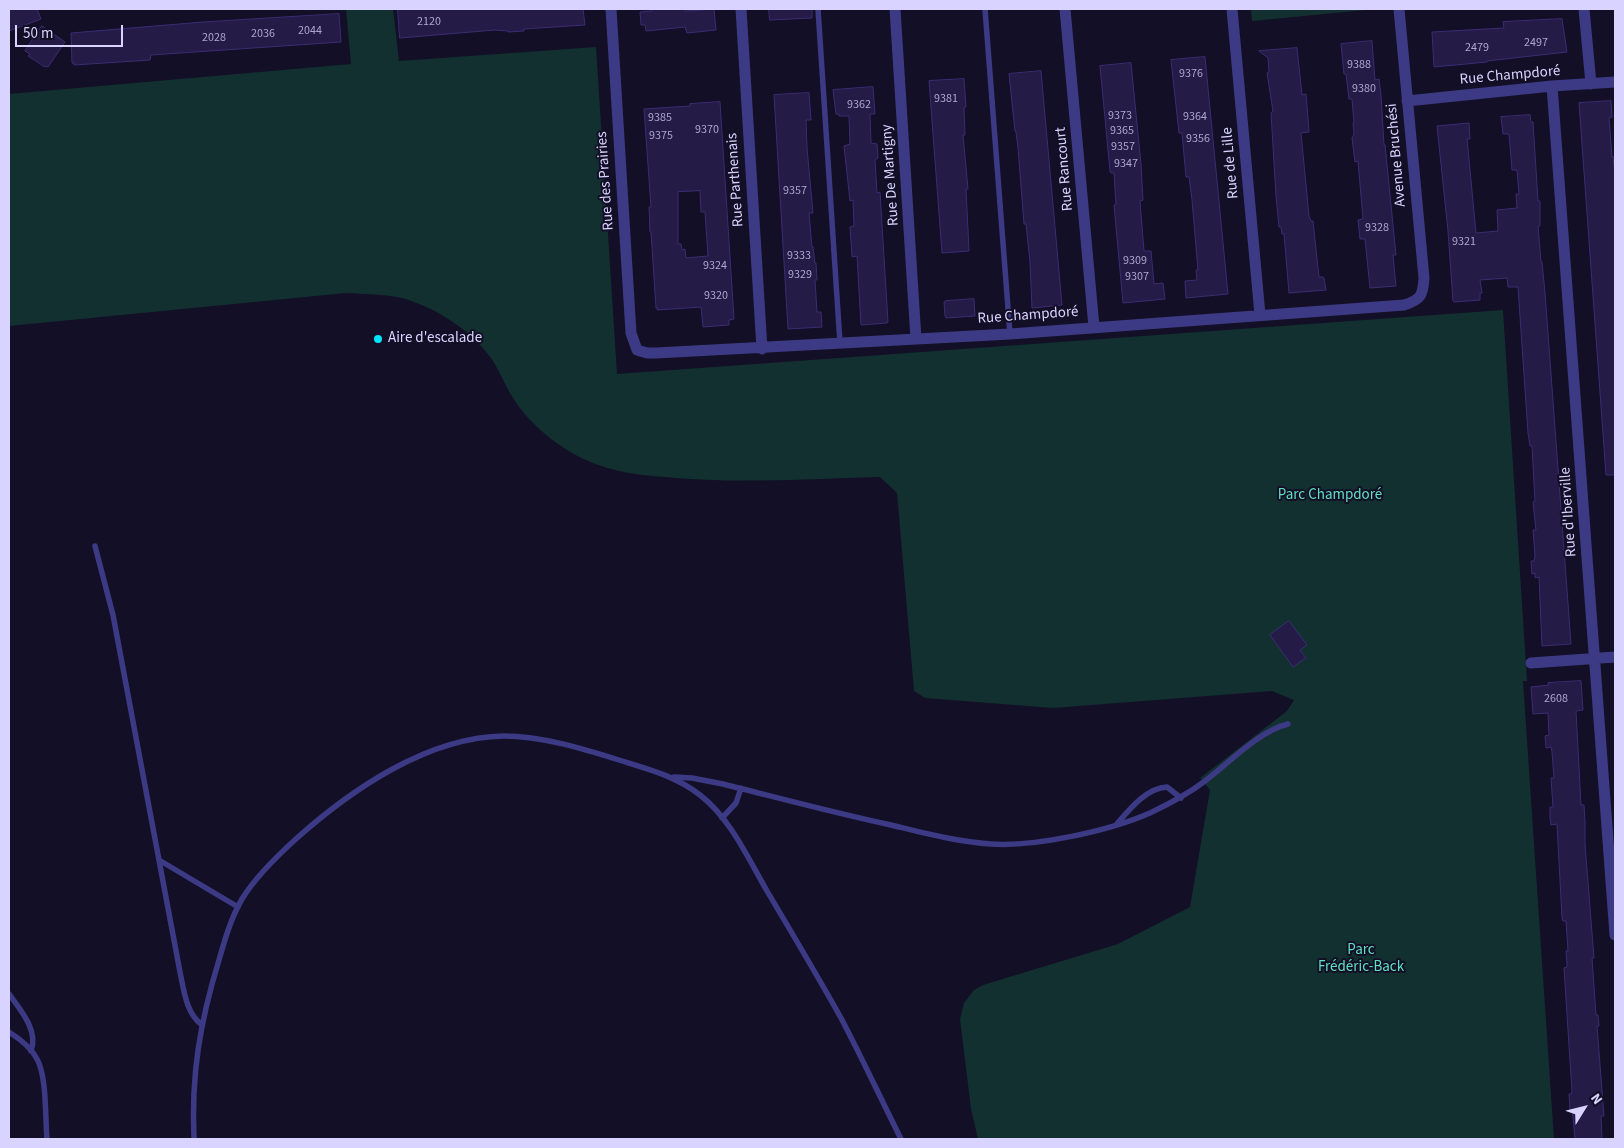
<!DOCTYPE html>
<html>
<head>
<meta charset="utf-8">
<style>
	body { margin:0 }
	#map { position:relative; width:1624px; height:1148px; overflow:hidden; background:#130f26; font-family:"Source Sans 3",sans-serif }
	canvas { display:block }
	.frame { position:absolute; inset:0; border:10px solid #d9d4ff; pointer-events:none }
	.north { position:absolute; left:1559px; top:1083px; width:50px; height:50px; -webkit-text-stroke:4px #130f26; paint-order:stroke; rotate:54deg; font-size:14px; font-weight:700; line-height:20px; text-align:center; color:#d9d4ff }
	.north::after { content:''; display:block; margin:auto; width:18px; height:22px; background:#d9d4ff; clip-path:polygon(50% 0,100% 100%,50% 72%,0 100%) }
	.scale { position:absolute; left:15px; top:25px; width:108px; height:22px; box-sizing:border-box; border:2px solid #d9d4ff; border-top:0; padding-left:6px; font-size:15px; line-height:18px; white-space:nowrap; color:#d9d4ff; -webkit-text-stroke:4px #130f26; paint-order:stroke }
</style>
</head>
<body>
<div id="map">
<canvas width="1624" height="1148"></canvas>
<div class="frame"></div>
<div class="north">N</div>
<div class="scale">50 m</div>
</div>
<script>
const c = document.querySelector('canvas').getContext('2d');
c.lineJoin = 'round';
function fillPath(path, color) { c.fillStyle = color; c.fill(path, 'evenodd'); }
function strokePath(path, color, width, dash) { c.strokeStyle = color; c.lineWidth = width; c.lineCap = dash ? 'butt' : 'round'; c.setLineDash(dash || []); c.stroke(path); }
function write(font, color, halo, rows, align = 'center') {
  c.font = font + ' "Source Sans 3",sans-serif'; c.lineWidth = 4; c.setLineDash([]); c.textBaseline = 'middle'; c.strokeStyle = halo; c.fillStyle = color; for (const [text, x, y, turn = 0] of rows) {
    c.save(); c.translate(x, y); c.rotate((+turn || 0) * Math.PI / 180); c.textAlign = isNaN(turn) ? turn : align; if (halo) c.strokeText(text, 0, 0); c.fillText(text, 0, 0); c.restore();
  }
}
fillPath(new Path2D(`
	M346,9H393L399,61L596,47L617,374L1503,310L1527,681H1523L1554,1139H978L971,1109L960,1019L964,1003L974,990L983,985L1118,944L1190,907L1210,790L1200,778L1287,711L1294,700L1272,691L1053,708L925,698L914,691L897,493L880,477C809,479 736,484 665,477C638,475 613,472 588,461C559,448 530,425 513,398C504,384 498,366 487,353C466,327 434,307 402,298C384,294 364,294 346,293L9,326V94L351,64Z
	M1251,9H1376L1252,21Z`), '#12302f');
const building = new Path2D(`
	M9,9H37L41,19L9,31Z
	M398,9H583L585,25L524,29V31L508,32V31L495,30L400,38Z
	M651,9H685V11L714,9L716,30L687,33L685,27L646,31L645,25H641L640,12L651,11Z
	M769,9H812V18L770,20Z
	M339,14L341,42L151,55L150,60L74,65V63H72L71,33L203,22Z
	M1562,19L1567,52L1487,61V62L1434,67L1432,32L1504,28L1503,22Z
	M42,26L65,42L48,67L46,66L45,67L28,56L30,54L25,51Z
	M1372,41L1375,80L1379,79L1381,95L1384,145H1385L1396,255H1393L1396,286L1370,288L1365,239H1360L1358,220L1363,219L1358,161L1355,162L1352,138L1354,134L1353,123H1354L1352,99H1349L1346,74H1344L1341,44Z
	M1297,48L1302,95L1306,94L1308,118L1309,132L1301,133L1309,216L1311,221H1313L1319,277H1323L1324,278L1326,290L1289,293L1284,234H1282L1281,227H1279L1276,196L1271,113L1273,111L1267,73L1269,72L1268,58L1259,51Z
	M1205,57L1228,294L1186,298L1185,281L1197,280L1196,270H1198L1192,200L1189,177H1186L1182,133H1179L1171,60Z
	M1131,63L1141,164L1143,200L1140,201L1144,251H1151L1154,284L1163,283L1165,299L1123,303L1114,205H1116L1114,173H1111L1110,171L1100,66Z
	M1041,71L1062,305L1032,308L1030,262L1026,224H1024L1018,148L1016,132L1015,131L1009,74Z
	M964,79L966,107H964L965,135H963L968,189H966L969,251L942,253L929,81Z
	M873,87L875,114H870L871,143L877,144L878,158L875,160L877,193L880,192L888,322L887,323L861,325L857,256L852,257L850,227L854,226L853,200L850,201L844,146L850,144L849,116H839V114H836L833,90Z
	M809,93L811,120H806L807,148L813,213H809L812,247H813L815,263H816L817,280H815L817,312H821L822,327L788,329L774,95Z
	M1611,101L1612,117L1609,118L1612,157L1613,156L1614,167H1615V475H1606L1579,103Z
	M720,102L734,319L729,320V325L703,327L701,307L657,310L658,308H656L651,232H650L649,207H651L644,109L690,106V104ZM700,191L701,212H705L708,256L686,258L685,249L682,250L681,244H678V192Z
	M1530,115L1531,122H1533L1538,201H1540V226H1538L1541,262H1542L1545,293L1571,644L1542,646L1539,577L1535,578V573L1532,574L1531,561H1534L1535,556L1533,530H1536L1533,502L1535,501L1532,446H1530L1528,433L1518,287H1508L1507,278L1480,280L1482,293H1480V300L1455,302L1453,301L1448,231L1437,126L1469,123L1470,139H1467L1468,149L1476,233L1498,231L1497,210L1517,208L1516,194H1519L1517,170H1512L1509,134H1503L1501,117Z
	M974,299L975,316L946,318L945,316L944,302L945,301Z
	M1289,621L1307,645L1300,650L1306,658L1293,667L1270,635Z
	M1581,681L1583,710L1576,711L1581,805H1584L1585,822V844L1594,958H1592L1596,1015H1598L1599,1026H1597L1604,1116H1601L1602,1139H1575L1573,1117L1572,1110H1570L1569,1094H1571L1572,1092L1564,968L1567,967V965L1566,951H1568L1566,921H1563L1562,918L1557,824L1551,825L1550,818V807H1553L1551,778H1554L1552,752L1551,747L1546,748L1545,736L1549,735L1548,713L1533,714L1531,687L1549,685L1548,683Z`);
fillPath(building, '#241b47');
strokePath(building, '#3b2d73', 1);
strokePath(new Path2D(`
	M818,9L840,343
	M985,9L1010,334
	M95,546L113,615L180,972C184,991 186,1013 202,1025
	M674,777L692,778L723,784C779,798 835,813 891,825C924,833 958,842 991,844C1035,847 1109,831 1150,813C1169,804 1188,794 1205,781C1229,763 1259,731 1288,724
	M722,818L736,803L741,788
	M1116,825C1129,810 1146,788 1167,787L1181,798
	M159,860L238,907
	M9,994C20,1009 39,1031 31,1051
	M9,1032C20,1039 31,1047 37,1059C47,1077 45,1117 47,1139
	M194,1139C191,1075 200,1022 219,960C225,939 231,918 242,899C256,876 277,856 297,838C352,789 428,737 504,736C542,736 584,749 619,760C648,769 676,776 700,795C730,818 748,858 767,891C792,933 817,975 841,1018C862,1058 881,1099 901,1139`), '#3d3a85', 5.5);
strokePath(new Path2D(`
	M611,9L631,333L637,350L647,353H656L1010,334L1404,305C1421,300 1423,295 1424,278L1399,9
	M741,9L762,349
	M895,9L916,339
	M1065,9L1094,327
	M1232,9L1260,315
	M1584,9L1591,84
	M1552,86L1615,935
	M1407,101L1552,86L1615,82
	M1531,663L1615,657`), '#3d3a85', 11);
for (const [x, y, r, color] of [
	[378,339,5,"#00e5ff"]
]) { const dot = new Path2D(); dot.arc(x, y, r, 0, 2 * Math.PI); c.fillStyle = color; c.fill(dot); strokePath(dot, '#130f26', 2); }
write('12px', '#aca6d1', null, [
	["2120",429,22],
	["2044",310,31],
	["2036",263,34],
	["2028",214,38],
	["2497",1536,43],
	["2479",1477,48],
	["9388",1359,65],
	["9376",1191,74],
	["9380",1364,89],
	["9381",946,99],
	["9362",859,105],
	["9373",1120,116],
	["9364",1195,117],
	["9385",660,118],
	["9370",707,130],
	["9365",1122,131],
	["9375",661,136],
	["9356",1198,139],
	["9357",1123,147],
	["9347",1126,164],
	["9357",795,191],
	["9328",1377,228],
	["9321",1464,242],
	["9333",799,256],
	["9309",1135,261],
	["9324",715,266],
	["9329",800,275],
	["9307",1137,277],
	["9320",716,296],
	["2608",1556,699]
]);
write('15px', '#d9d4ff', '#130f26', [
	["Rue Champdoré",1510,76,-5],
	["Avenue Bruchési",1397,155,-95],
	["Rue de Lille",1231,163,-95],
	["Rue Rancourt",1065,169,-95],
	["Rue De Martigny",891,175,-94],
	["Rue Parthenais",736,180,-94],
	["Rue des Prairies",606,181,-94],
	["Rue Champdoré",1028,316,-4],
	["Rue d'Iberville",1569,512,-94]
]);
write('15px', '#d9d4ff', '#130f26', [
	["Aire d'escalade",388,339]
], 'left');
write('15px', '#5fe0c0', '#130f26', [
	["Parc Champdoré",1330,496],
	["Parc",1361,951],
	["Frédéric-Back",1361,968]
]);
</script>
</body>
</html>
